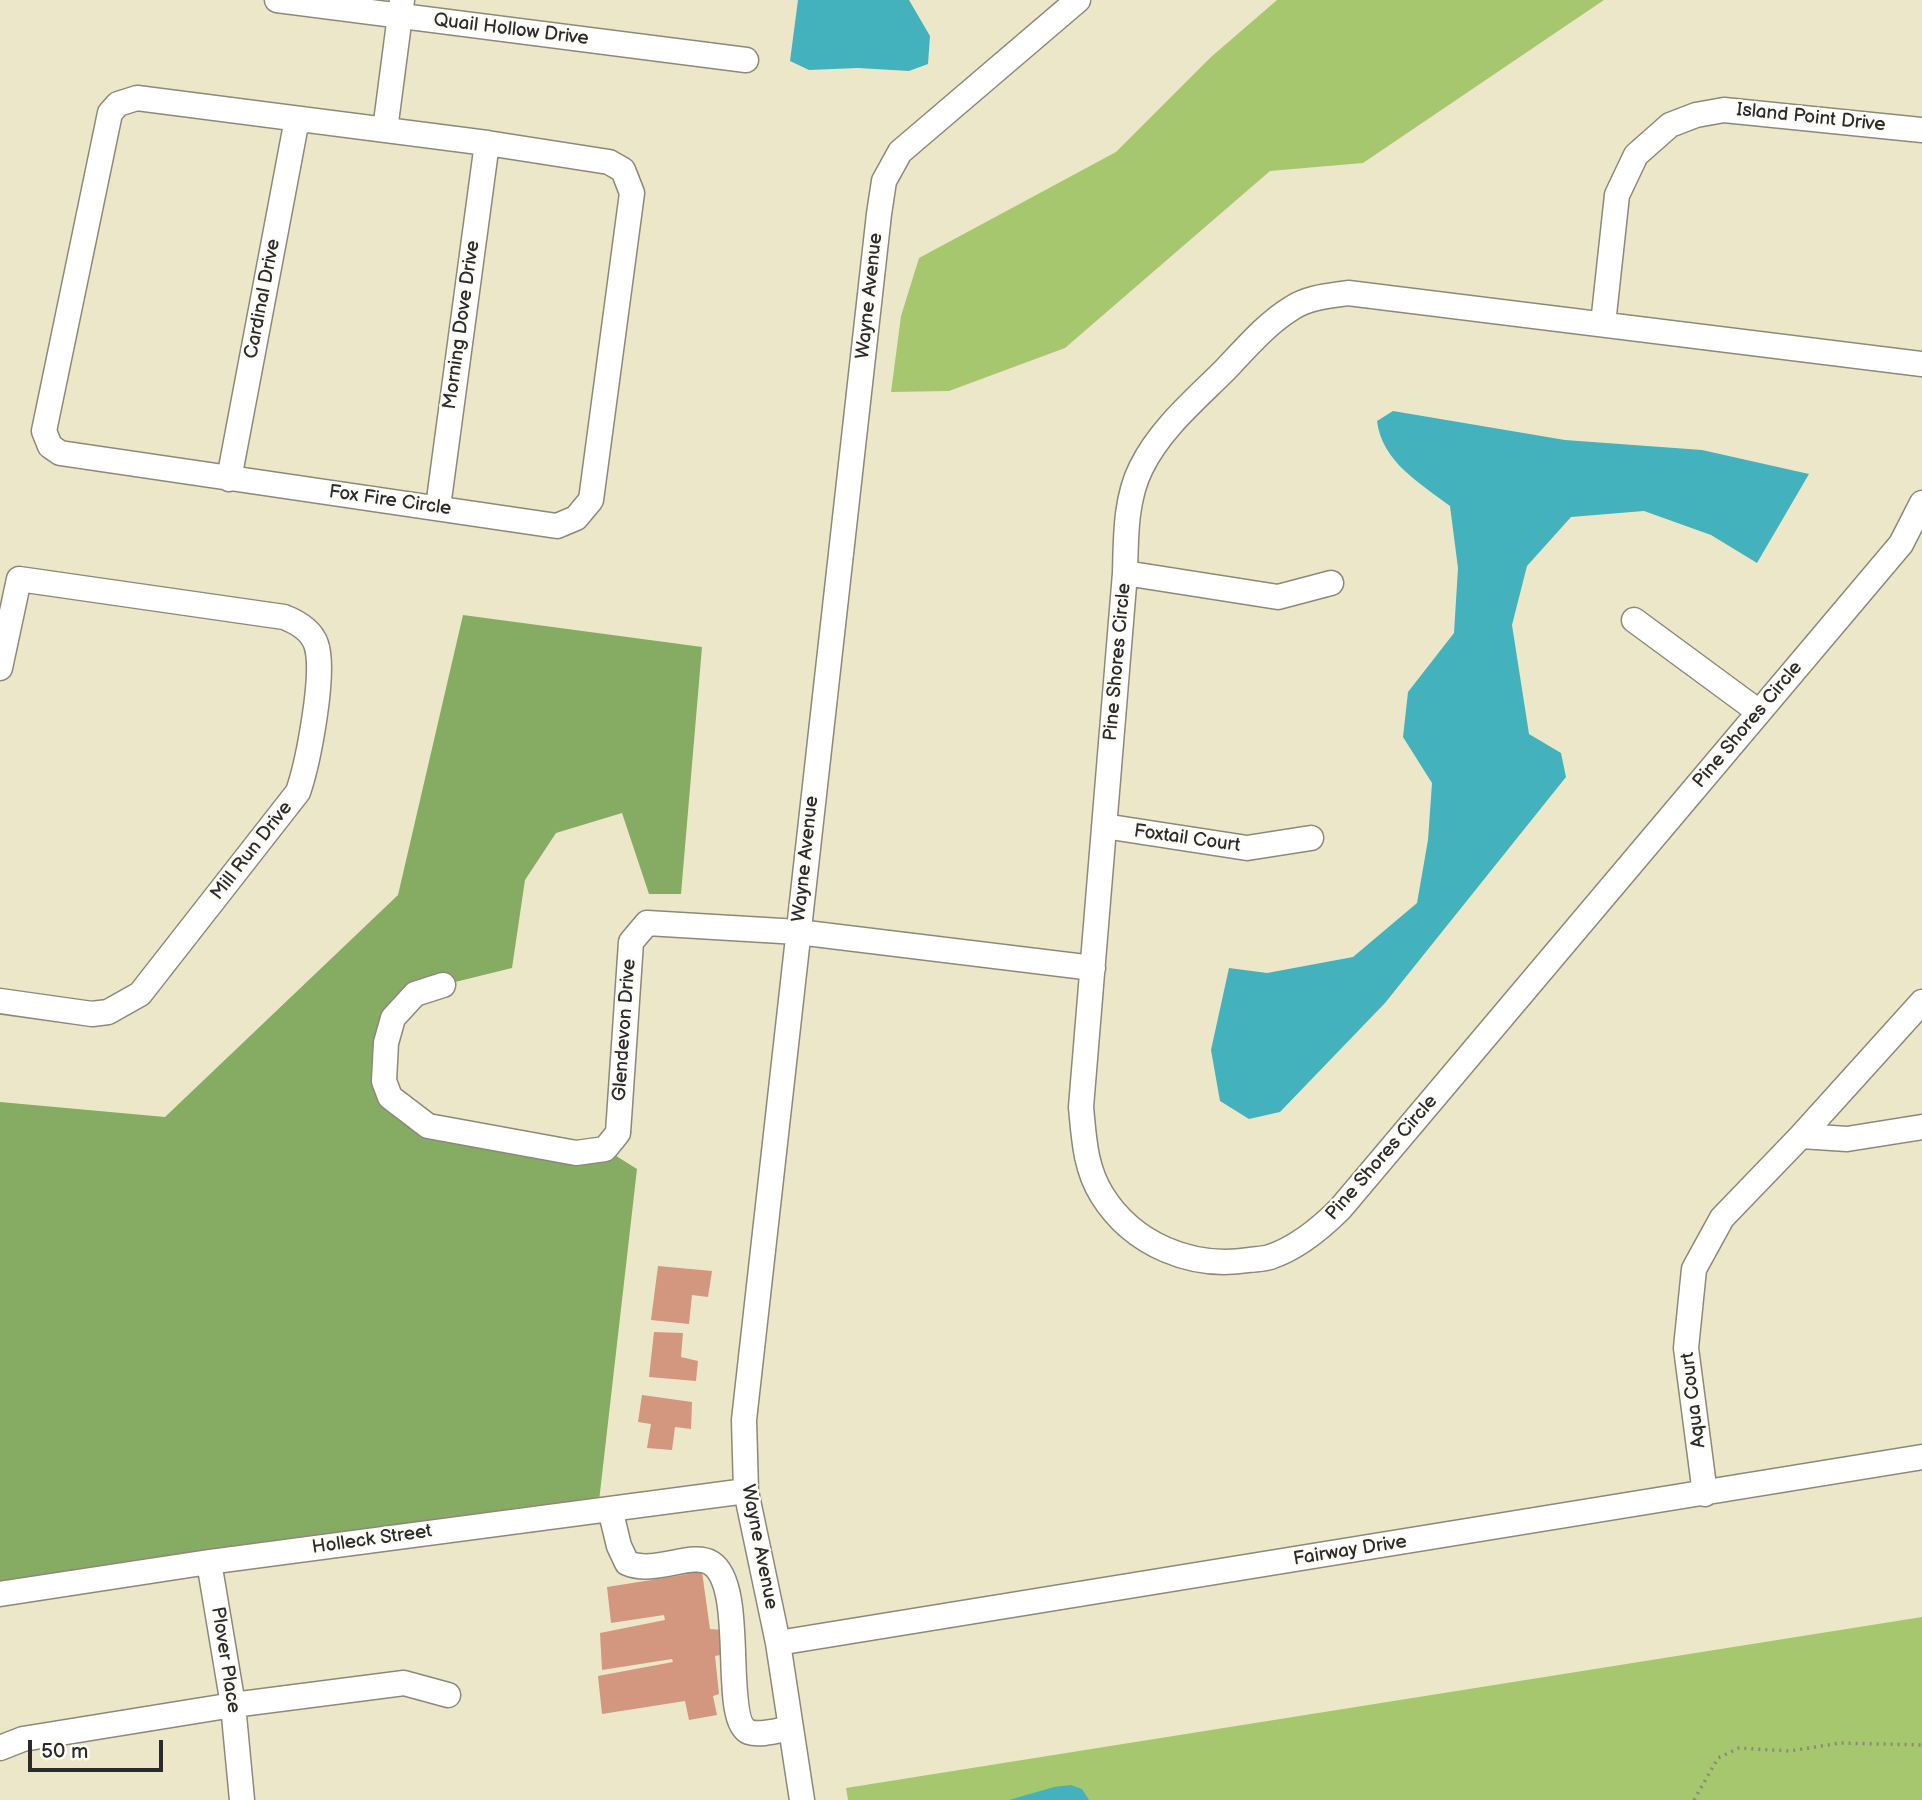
<!DOCTYPE html>
<html>
<head>
<meta charset="utf-8">
<style>
	body { margin:0 }
	#map { position:relative; width:1922px; height:1800px; overflow:hidden; background:#ede7ca; font-family:"Balsamiq Sans",sans-serif }
	canvas { display:block }
	.scale { position:absolute; left:28px; top:1740px; width:135px; height:32px; box-sizing:border-box; border:4px solid #2b2b2b; border-top:0; padding-left:9px; font-size:21px; line-height:24px; white-space:nowrap; color:#2b2b2b; -webkit-text-stroke:5px #fdfcf7; paint-order:stroke }
</style>
</head>
<body>
<div id="map">
<canvas width="1922" height="1800"></canvas>
<div class="scale">50 m</div>
</div>
<script>
const c = document.querySelector('canvas').getContext('2d');
c.lineJoin = 'round';
function fillPath(path, color) { c.fillStyle = color; c.fill(path, 'evenodd'); }
function strokePath(path, color, width, dash) { c.strokeStyle = color; c.lineWidth = width; c.lineCap = dash ? 'butt' : 'round'; c.setLineDash(dash || []); c.stroke(path); }
function write(font, color, halo, rows, align = 'center') {
  c.font = font + ' "Balsamiq Sans",sans-serif'; c.lineWidth = 5; c.setLineDash([]); c.textBaseline = 'middle'; c.strokeStyle = halo; c.fillStyle = color; for (const [text, x, y, turn = 0] of rows) {
    c.save(); c.translate(x, y); c.rotate((+turn || 0) * Math.PI / 180); c.textAlign = isNaN(turn) ? turn : align; if (halo) c.strokeText(text, 0, 0); c.fillText(text, 0, 0); c.restore();
  }
}
fillPath(new Path2D(`
	M1277,0H1604L1363,163L1270,171L1065,348L949,391L891,392L901,316L919,258L1116,152L1211,57Z
	M1922,1617V1800H848L846,1788Z`), '#a7c76f');
fillPath(new Path2D(`
	M463,615L702,647L681,894H649L622,813L556,833L525,880L512,968L443,985L393,1018L384,1081L428,1126L605,1149L637,1169L598,1510L0,1596V1102L165,1117L398,895Z`), '#85ac62');
fillPath(new Path2D(`
	M798,0H909L930,36L928,64L909,71L858,68L809,70L790,61Z
	M1393,411L1565,440L1702,450L1809,474L1757,563L1711,535L1644,511L1571,517L1527,566L1512,625L1529,734L1561,753L1566,777L1385,1003L1280,1112L1249,1119L1220,1101L1211,1050L1229,968L1267,973L1353,957L1417,903L1428,840L1432,783L1403,737L1408,692L1454,633L1458,568L1450,506C1420,483 1382,462 1377,421Z
	M1071,1785L1082,1789L1089,1800H1009L1054,1787Z`), '#43b2bc');
fillPath(new Path2D(`
	M658,1266L712,1271L708,1297L692,1295L689,1324L651,1320Z
	M654,1332L683,1333L681,1357L698,1361L696,1381L649,1377Z
	M642,1395L692,1402L691,1429L675,1427L672,1450L647,1448L651,1424L638,1422Z
	M702,1572L710,1629L722,1630L726,1654L715,1656L719,1694L713,1696L717,1715L689,1720L685,1701L602,1714L598,1676L673,1662L672,1659L602,1670L600,1633L665,1620L664,1615L611,1623L607,1587Z`), '#d3967e');
const minor = new Path2D(`
	M277,0L746,60
	M137,98L487,143L609,162L623,170L632,193L591,500L576,518L557,526L60,453L50,446L44,431L110,113L118,104Z
	M385,130L402,0
	M1603,324L1617,195L1636,155L1670,125L1696,115L1724,110L1922,130
	M1922,364L1348,293C1329,296 1309,297 1292,308C1266,324 1246,348 1225,370C1195,400 1160,429 1141,468C1125,500 1126,539 1125,573L1081,1107C1084,1138 1085,1168 1102,1195C1133,1245 1192,1269 1249,1260C1256,1259 1264,1259 1270,1257C1297,1248 1320,1229 1340,1209L1901,544L1922,503
	M229,479L297,119
	M438,507L487,143
	M1125,573L1278,597L1331,583
	M1634,620L1759,712
	M0,668L19,579L284,617C297,622 311,630 316,644C326,672 308,763 298,792L140,994L108,1012L92,1014L0,1001
	M1104,826L1247,848L1311,838
	M443,985L415,994L393,1018L386,1043L384,1081L390,1097L428,1126L576,1153L605,1149L618,1133L631,942L647,923L798,932L1093,968
	M1922,1002L1801,1136L1847,1139L1922,1127
	M1705,1494L1686,1348L1694,1269L1722,1218L1801,1136
	M610,1509L619,1546L627,1563C655,1575 692,1551 711,1563C748,1586 720,1720 749,1732C760,1736 779,1730 791,1728
	M209,1562L233,1705L242,1800
	M0,1594L209,1562L746,1491
	M778,1643L1922,1457
	M0,1748L23,1739L233,1705L404,1683L448,1695
	M802,1800L778,1643L746,1491L744,1420L879,214L884,181L900,152L1078,0`);
strokePath(minor, '#8c897a', 27);
strokePath(new Path2D(`
	M1694,1800L1718,1758L1739,1748L1790,1751L1840,1743L1922,1745`), '#8c897a', 3.5, [2, 5]);
strokePath(minor, '#fff', 24);
write('19px', '#2b2b2b', '#fdfcf7', [
	["Quail Hollow Drive",511,30,7],
	["Island Point Drive",1811,118,6],
	["Wayne Avenue",870,296,-84],
	["Cardinal Drive",263,299,-79],
	["Morning Dove Drive",462,325,-82],
	["Fox Fire Circle",390,501,8],
	["Pine Shores Circle",1118,662,-85],
	["Pine Shores Circle",1748,725,-50],
	["Foxtail Court",1187,839,8],
	["Mill Run Drive",252,851,-52],
	["Wayne Avenue",806,859,-84],
	["Glendevon Drive",625,1030,-86],
	["Pine Shores Circle",1382,1158,-49],
	["Aqua Court",1694,1400,-97],
	["Holleck Street",372,1540,-8],
	["Wayne Avenue",759,1547,79],
	["Fairway Drive",1350,1551,-9],
	["Plover Place",225,1660,81]
]);
</script>
</body>
</html>
